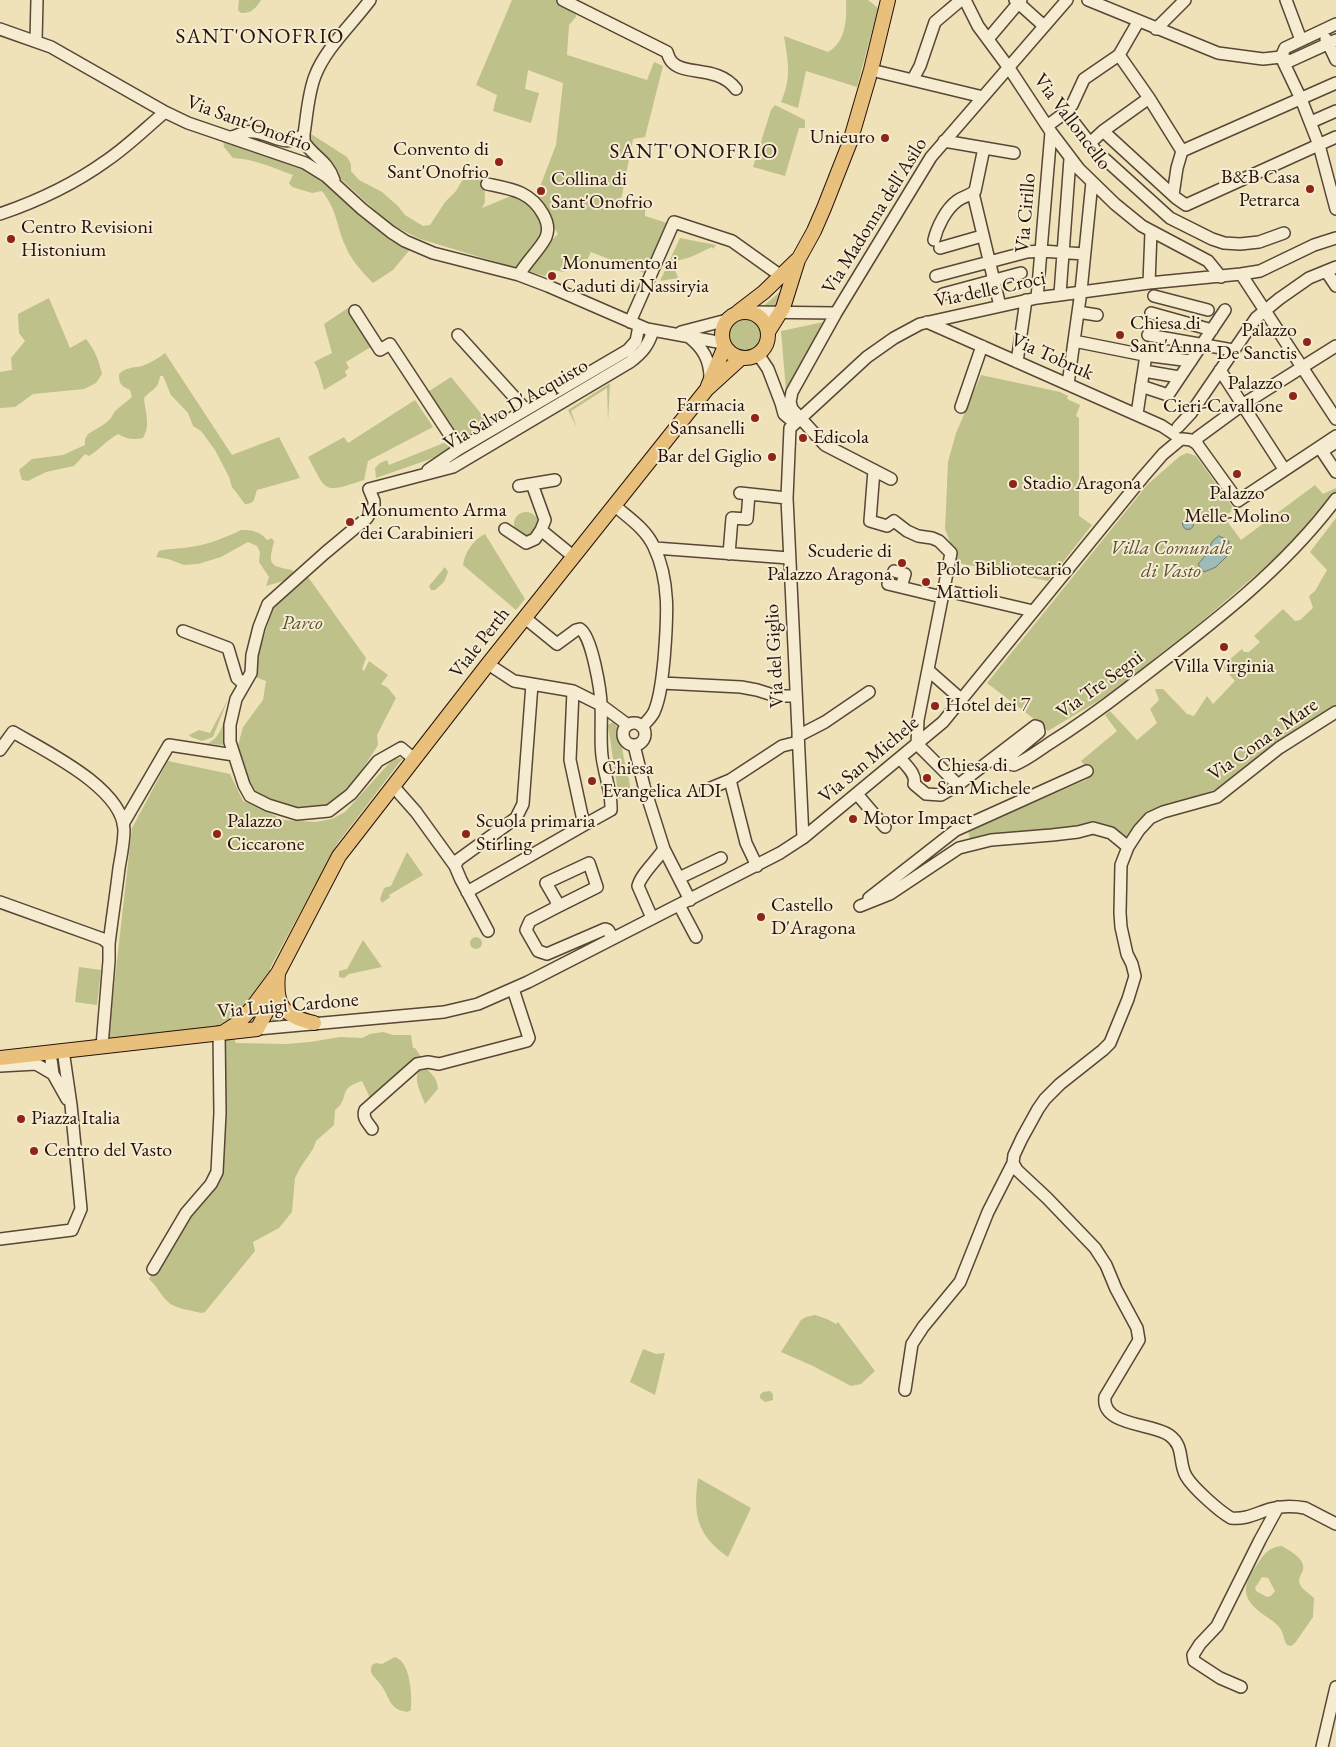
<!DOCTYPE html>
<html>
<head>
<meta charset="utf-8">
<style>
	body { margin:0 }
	canvas { display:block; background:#efe1b8 }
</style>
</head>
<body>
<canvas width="1336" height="1747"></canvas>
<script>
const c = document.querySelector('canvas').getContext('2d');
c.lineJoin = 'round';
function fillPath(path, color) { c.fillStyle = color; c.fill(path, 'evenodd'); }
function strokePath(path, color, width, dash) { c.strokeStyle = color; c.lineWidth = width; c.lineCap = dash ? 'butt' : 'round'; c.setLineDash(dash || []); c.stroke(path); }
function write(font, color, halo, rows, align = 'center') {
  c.font = font + ' "EB Garamond",serif'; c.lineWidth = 4; c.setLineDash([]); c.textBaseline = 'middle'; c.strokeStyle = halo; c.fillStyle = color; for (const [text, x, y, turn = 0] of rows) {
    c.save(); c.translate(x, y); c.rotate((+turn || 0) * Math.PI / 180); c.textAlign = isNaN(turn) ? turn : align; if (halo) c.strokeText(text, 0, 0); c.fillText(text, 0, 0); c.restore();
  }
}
fillPath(new Path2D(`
	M239,0H261C256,8 251,14 241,13L238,10Z
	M512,0H574L576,17L569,25L567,55L647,80L654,62L663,66L645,137L633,139L621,200L645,208V216L667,223L644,273L591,252L585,264L575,260L563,272L555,270L545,276L530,272L528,267L538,254L558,234L536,197L556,145L563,83L528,70L525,89L539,93L531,123L493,111L497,95L476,85Z
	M846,0H868L878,8L857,87L806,71L798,108L781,102C792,77 788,62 784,36L828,52C846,42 847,19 846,0Z
	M775,105L805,120V128H799L785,176L753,167L771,110Z
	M311,134L347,157L351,164V171L359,180L382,192L398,206L405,215L423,226L430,225L434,219L445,202L456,191L469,169H478L484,176L485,202L482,208L511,196L525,198L547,224C540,240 532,260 516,268L420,239L392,225L380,215L342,180L311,143Z
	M223,140L307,166L412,247L393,270L373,283C362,272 351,260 345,245C336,224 337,210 322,191L312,193L292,187L289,183L293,175C273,168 255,159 233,158L224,147Z
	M680,238L716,245L713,249L712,247L691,257L672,262L678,278L660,281Z
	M782,290L774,310L761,308Z
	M49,298L70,348L86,339C95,350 99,361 102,374L96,383L84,389L33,394L15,407L0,408V372L12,370L11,358L25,341L19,333L18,314Z
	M348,308L374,345L346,362L349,368L345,371L347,376L324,390L318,369L314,362L332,353L324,324Z
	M727 334a18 18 0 1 1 36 0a18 18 0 1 1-36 0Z
	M824,322L786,390L781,331Z
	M165,353L232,455L279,437L300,478L257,490C254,497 256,504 245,504L232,487L229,477L215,450L201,431L193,426L188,413L171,395L163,376H160C158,390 153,388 144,398C145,412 151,425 143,438C134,440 126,439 118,434C107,440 99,450 89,456L85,454L74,466L46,472L28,481L22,480L19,470L32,459L63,455L85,445V439L88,434L106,423L111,418L115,411L132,397L130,390C121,386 119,384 119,374C126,367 133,368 142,366C150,363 159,358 165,353Z
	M981,375L1060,392L1068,396L1067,399L1080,405L1076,416L1079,418V516L1092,525L1048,581L958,563L945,529L948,462L956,433Z
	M451,377L492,427L464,440L459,439L426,393Z
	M610,383L608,422L607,388L571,411L577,428L568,410Z
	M415,400L433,427L368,461L364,480C323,493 328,494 308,457L344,437L348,443Z
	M446,441H449L451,445V447L436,457L376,478L375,468L380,463L387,460L389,465L446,442Z
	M1187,453L1196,456L1234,509L1224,517L1241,540L1315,485L1323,494L1336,488V492L1330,501L1315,514L1293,543L1165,653L1118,689L1048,731L1038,722L987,683L1148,484L1180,456Z
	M514 524a12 12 0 1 1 24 0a12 12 0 1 1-24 0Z
	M1336,518V705L1316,717L1217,789L1147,814L1125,838L1098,822L1072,829L970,839L968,831L1086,780L1093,774L1081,761L1117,731L1105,715L1110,711L1137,740L1157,723L1150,709L1159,700L1155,689H1163L1187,714L1194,716L1207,696L1213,704L1235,681L1222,666L1242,649L1244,652H1249L1260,642L1254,636L1283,609L1295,621L1300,620L1313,608L1309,596L1315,591L1327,570L1310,552Z
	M241,530C252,530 260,531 267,540L272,538L274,542C268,564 269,566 292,570L295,573L287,580L266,586L269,577L259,562L260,552L257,546L248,542L221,557L198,564L184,565L168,559L156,557L159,551C169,548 181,549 191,547C209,544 225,538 241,530Z
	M485,534L525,599L516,610L463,565C465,552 473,540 485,534Z
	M445,567L448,572L444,582L435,590H431L429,586Z
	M308,577L366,658L362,669L364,671L369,661L388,675L381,684L388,688L396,698L377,735L378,745L348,792L327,807L308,810L282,804L257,793L245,777L237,749L243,727L263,700L266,681L255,677L258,654L275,603Z
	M230,698L232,699L227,742L225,745L207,744C224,736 225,714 230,698Z
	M228,699L213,737L202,741L191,737L189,735L199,730L210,733Z
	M613,722L618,727L626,769L625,774L629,778L631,798L619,799L608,725Z
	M403,758L337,844L270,968V985L229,1029L108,1040L132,828L168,761L230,774L243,801L284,820L316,822L332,819L345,812L393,759Z
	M407,852L423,875L389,895L390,897L382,903L380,899L384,888L391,886Z
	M470 943a6 6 0 1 1 12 0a6 6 0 1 1-12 0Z
	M363,940L382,967L349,974L344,978L339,977V971L347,969Z
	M79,967L101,970L97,1005L75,1002Z
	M274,998L283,1018L290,1023H272Z
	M383,1032L393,1035H411L413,1048H415L422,1058L370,1098L362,1081C336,1089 351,1098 335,1110L334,1125L316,1141L313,1149L300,1168L295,1178L292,1212L279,1228L253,1242L255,1251L205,1312L201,1313C191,1310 174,1309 167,1301C160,1294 157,1286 149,1279L188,1214L217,1177L222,1041L234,1039L236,1043L286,1044L310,1042L340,1037L362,1038L370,1034Z
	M425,1065C430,1075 437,1075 438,1089L425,1104C421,1092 409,1074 425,1065Z
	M815,1315L827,1319L836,1324L838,1322L875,1371L861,1384L851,1386L813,1366L781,1352L801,1320L806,1317Z
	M643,1349L656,1354L665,1353L655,1395L630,1382Z
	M770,1391L773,1394V1400L765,1402L760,1398V1395L763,1392Z
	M698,1478L751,1508L728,1557C696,1535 693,1513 698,1478Z
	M1282,1546C1290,1551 1306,1559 1303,1570C1301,1575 1299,1577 1299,1582L1302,1588L1314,1598L1313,1617L1295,1643L1291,1646L1287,1645C1283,1639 1284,1633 1279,1627C1274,1621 1268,1618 1261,1613C1239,1596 1244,1583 1258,1563C1265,1553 1269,1547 1282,1546ZM1262,1577L1268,1578L1275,1591L1271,1596L1267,1597L1256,1591L1255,1588Z
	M395,1657C411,1662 412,1696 411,1710L407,1712C388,1709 390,1697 381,1685C376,1677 368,1675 372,1665L376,1663L382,1664Z`), '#bfc18a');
const water = new Path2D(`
	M1182.5 524a5.5 5.5 0 1 1 11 0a5.5 5.5 0 1 1-11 0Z
	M1219,536L1229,541L1228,555L1216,567L1204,572L1198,564L1206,555L1212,542Z`);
fillPath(water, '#9ebbb9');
strokePath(water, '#6e7773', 1);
const minor = new Path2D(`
	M563,0L667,52C668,55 669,59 672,62C684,76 718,65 736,89
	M965,0L978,26L1009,68L1051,132L1079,169L1115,204L1142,226L1208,261L1221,277
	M1015,0L1044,26
	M1088,0L1218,53L1263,59L1281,57
	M1286,0L1301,40
	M0,29L51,47L165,112L188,123L305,163L326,176L362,209L391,232L405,241L433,253L519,275L548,286L647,329L723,343
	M1156,29L1185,0
	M988,39L1021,0
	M1326,39L1336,60
	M36,41L37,0
	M1119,55L1149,98L1182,151
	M1281,57L1301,99L1319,145L1336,209
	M1281,57L1285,48L1336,24
	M1281,57L1290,61L1336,40
	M871,70L983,97
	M913,79L920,66L935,22L961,0
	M1066,112L1096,151L1170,218L1212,239L1224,243L1240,244L1259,242L1284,233
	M1311,122L1336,111
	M1047,126L1066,112L1072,105L1084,79L1119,55L1138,22
	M1103,131L1176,198L1186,205L1336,137
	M304,134C307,115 308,94 315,76C325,49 353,23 370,0
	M231,137C236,136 241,133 246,132C267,128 284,152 304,134V142C315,158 327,160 334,180
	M944,141L1014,153
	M1089,144L1103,131L1149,98
	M1182,151L1336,83
	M487,184C511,189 530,191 543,214C547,221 549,230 546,237C542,247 525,263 519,275
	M973,193L1000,306
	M1173,195L1177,168L1182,151
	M0,214C38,201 74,184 106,161C127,147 146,128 165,112
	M934,240C937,227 946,209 957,201C963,196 970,196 975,191L984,148
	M940,248L982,236
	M1326,271L1336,286
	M1241,274L1336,419
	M936,276L1027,252L1042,251L1084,254
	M1149,283L1151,232
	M943,294L1021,273
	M1060,294L1070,159
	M1154,296L1208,310
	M1037,298L1051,132
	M355,311L380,350L390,344L459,449
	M751,312L836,313
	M1078,312L1097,315
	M1151,313L1212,330
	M630,322L674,222L732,241L781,276
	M927,322L1162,426L1174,434
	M681,332L727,320
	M458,335L526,410
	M1148,335L1233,350
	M689,337C703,348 710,360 710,378
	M1074,341L1144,355L1191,361
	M758,354L768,369L781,403L784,414L790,419L800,418
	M1017,362L1026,300
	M1220,370L1284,469
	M1144,371L1179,377
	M1068,384L1081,291L1092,182
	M1141,386L1168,395L1225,310
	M961,407L982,346
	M1137,414L1146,355
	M1178,427L1191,413L1256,318L1279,299L1309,278L1336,267
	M1183,439L1191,440L1197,444L1238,501L1336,436
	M1197,444V438L1242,405L1336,346
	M1333,444L1322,451L1336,472
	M428,470L459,449L628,350L636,341L639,326
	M874,470L870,521L887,526L894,521L907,531L918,536L932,538L939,541L951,553L918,720L917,744L958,785
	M891,479L825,445L792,409L790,402L792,392L836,313L931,157L1067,0
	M532,484L545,520L541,530L574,557
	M519,486L555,480
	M740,493L787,498
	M615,506C629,518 646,529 654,547C671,582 667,622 664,660C662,677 661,696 654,712C651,718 646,722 642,727
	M505,529L526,543L535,539L541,530
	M655,548L789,558
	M729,554L732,518L747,519L749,494
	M894,571L905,574L901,587
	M888,584L942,597
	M943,590L1033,611
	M525,618L557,644L576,630L580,629C592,636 601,692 601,706C602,723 600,740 602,756C604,774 612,792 611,810L584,825
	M183,631L228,648L237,678L244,684
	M488,664L514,681L573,691L601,705L628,725
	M928,670L962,700
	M662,683L741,687L757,690L776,696H796
	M1336,712L1279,748L1217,797L1163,812L1150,818L1139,830L1128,847L1121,865L1120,913L1121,927L1127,954L1132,964L1135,976L1128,999L1110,1043L1103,1050L1060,1084L1045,1099L1038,1109L1022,1138L1014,1155L1013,1163L1017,1170L1047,1198L1095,1248L1106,1265L1116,1289L1137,1328L1139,1340L1105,1397C1101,1426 1152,1423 1169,1435C1185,1446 1178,1462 1186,1476C1193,1488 1219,1511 1231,1518C1245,1520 1257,1513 1270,1509C1281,1506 1293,1506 1305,1508L1336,1524
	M623 734a11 11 0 1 1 22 0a11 11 0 1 1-22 0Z
	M798,736L825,722L869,692
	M634,745L644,786L664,849C657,860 641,874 638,886L652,918
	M0,750L13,732C45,751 123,788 124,830C124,843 121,856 119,868C116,894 112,919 109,944
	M900,758C906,766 917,774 914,784L926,794L941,795L958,785L1035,726L1038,727L1039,732L1010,756L1007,761L1009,764L1014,765C1027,760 1038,751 1050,743C1077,726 1102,708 1128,688C1202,631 1279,575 1336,499
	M414,759L401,748L378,761L351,794L329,811L297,814L268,805L250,796L244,785L230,742V725L236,699L251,673L252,655L259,627L268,604L325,553L367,518L374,506V501L369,489L453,467L630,362C642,353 649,345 653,330
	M730,780L746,843L757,866
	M393,786L416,812L455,866
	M706,790L730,780L782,746L798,742
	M857,794L885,827
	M123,824L169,745L234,755
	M803,838L787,498L790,428L867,357L894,338L920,324L1037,298L1149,283L1241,274L1260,271L1314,245L1336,238
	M664,849L690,900
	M679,878L721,858
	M467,892L584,825L570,760L573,691
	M869,898L956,830L1087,771
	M0,902L103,939L109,944V961L102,1046
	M679,905L696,937
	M860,906L890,894L959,848L991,840L1052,835L1078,832L1093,828L1111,833L1128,847
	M555,908L597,887L589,863L546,883L557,902L555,908L530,921L526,930L538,951L547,954L605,929L608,930L613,938
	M488,931L461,880L455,866L458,860L516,818L523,804L532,684
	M257,1029L444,1012L478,1004L528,982L780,853L803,838L943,722L1143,477L1163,454L1181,439
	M50,1052L53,1074L67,1099
	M0,1066L36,1064L53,1074
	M372,1129C368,1123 362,1118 365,1110L417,1064L428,1062L439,1064L527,1041L529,1038L513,989
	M0,1239L72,1230L81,1209L71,1105L63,1050
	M153,1269L186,1213L211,1184L217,1172L220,1113L219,1032
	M905,1390L912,1344L923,1327L960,1282L988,1212L1013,1163
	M1241,1687L1220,1678L1194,1661L1193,1655L1200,1644L1217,1626L1260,1540L1278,1507
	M1322,1747L1336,1687`);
const major = new Path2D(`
	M722 335a23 23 0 1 1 46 0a23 23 0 1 1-46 0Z
	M738,312L764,292L797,260
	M768,332L783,308L798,260L814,231L824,208L850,142L871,70L888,0
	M708,386L725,346
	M278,974C275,1006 283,1016 314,1023
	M257,1029L268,1009L269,987
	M224,1032L238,1023L252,1008L278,973L339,856L488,664L707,389L741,358
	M0,1058L257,1029`);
strokePath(minor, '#584636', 14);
strokePath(major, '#26120b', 16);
strokePath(minor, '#f5ecd1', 11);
strokePath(major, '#e8c07c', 14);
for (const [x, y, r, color] of [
	[885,138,5,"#8f2418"],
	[499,162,5,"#8f2418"],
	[1310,189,5,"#8f2418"],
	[541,191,5,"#8f2418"],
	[11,239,5,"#8f2418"],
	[552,276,5,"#8f2418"],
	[1120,335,5,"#8f2418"],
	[1307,342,5,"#8f2418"],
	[1293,396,5,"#8f2418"],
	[755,418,5,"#8f2418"],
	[803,438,5,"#8f2418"],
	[772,457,5,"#8f2418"],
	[1237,474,5,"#8f2418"],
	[1013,484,5,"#8f2418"],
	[350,522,5,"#8f2418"],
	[902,563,5,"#8f2418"],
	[926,582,5,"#8f2418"],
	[1224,647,5,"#8f2418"],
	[935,706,5,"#8f2418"],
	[927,778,5,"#8f2418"],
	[592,781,5,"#8f2418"],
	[853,819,5,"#8f2418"],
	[217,834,5,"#8f2418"],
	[466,834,5,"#8f2418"],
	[761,917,5,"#8f2418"],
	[21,1119,5,"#8f2418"],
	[34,1151,5,"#8f2418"]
]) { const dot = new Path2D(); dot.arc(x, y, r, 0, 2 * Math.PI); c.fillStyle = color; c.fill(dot); strokePath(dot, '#f5ecd1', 2); }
write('20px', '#26120b', '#f5ecd1', [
	["Via Valloncello",1072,122,53],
	["Via Sant'Onofrio",249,124,20],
	["Via Cirillo",1026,213,-85],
	["Via Madonna dell'Asilo",875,216,-58],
	["Via delle Croci",990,290,-12],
	["Via Tobruk",1052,357,24],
	["Via Salvo D'Acquisto",516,405,-30],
	["Viale Perth",480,643,-52],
	["Via del Giglio",775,656,-93],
	["Via Tre Segni",1100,685,-36],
	["Via Cona a Mare",1263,740,-35],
	["Via San Michele",869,760,-40],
	["Via Luigi Cardone",288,1006,-5]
]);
write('20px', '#26120b', '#f5ecd1', [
	["Unieuro",875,138,"right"],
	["Convento di",489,150,"right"],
	["Sant'Onofrio",489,173,"right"],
	["B&B Casa",1300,178,"right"],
	["Petrarca",1300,201,"right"],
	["Collina di",551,180],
	["Sant'Onofrio",551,203],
	["Centro Revisioni",21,228],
	["Histonium",21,251],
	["Monumento ai",562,264],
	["Caduti di Nassiryia",562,287],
	["Chiesa di",1130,324],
	["Sant'Anna",1130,347],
	["Palazzo",1297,331,"right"],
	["De Sanctis",1297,354,"right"],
	["Palazzo",1283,384,"right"],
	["Cieri-Cavallone",1283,407,"right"],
	["Farmacia",745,406,"right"],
	["Sansanelli",745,429,"right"],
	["Edicola",813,438],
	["Bar del Giglio",762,457,"right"],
	["Stadio Aragona",1023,484],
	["Palazzo",1237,494,"center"],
	["Melle-Molino",1237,517,"center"],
	["Monumento Arma",360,511],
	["dei Carabinieri",360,534],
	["Scuderie di",892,552,"right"],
	["Palazzo Aragona",892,575,"right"],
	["Polo Bibliotecario",936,570],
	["Mattioli",936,593],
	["Villa Virginia",1224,667,"center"],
	["Hotel dei 7",945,706],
	["Chiesa di",937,766],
	["San Michele",937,789],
	["Chiesa",602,769],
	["Evangelica ADI",602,792],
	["Motor Impact",863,819],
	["Palazzo",227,822],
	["Ciccarone",227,845],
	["Scuola primaria",476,822],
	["Stirling",476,845],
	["Castello",771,906],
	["D'Aragona",771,929],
	["Piazza Italia",31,1119],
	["Centro del Vasto",44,1151]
], 'left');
write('italic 20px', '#5c4f37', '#f5ecd1', [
	["Villa Comunale",1171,549],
	["di Vasto",1171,572],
	["Parco",302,624]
]);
c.letterSpacing = '1px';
write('21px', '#26120b', '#f5ecd1', [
	["SANT'ONOFRIO",260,37],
	["SANT'ONOFRIO",694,152]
]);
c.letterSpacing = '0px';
</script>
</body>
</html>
